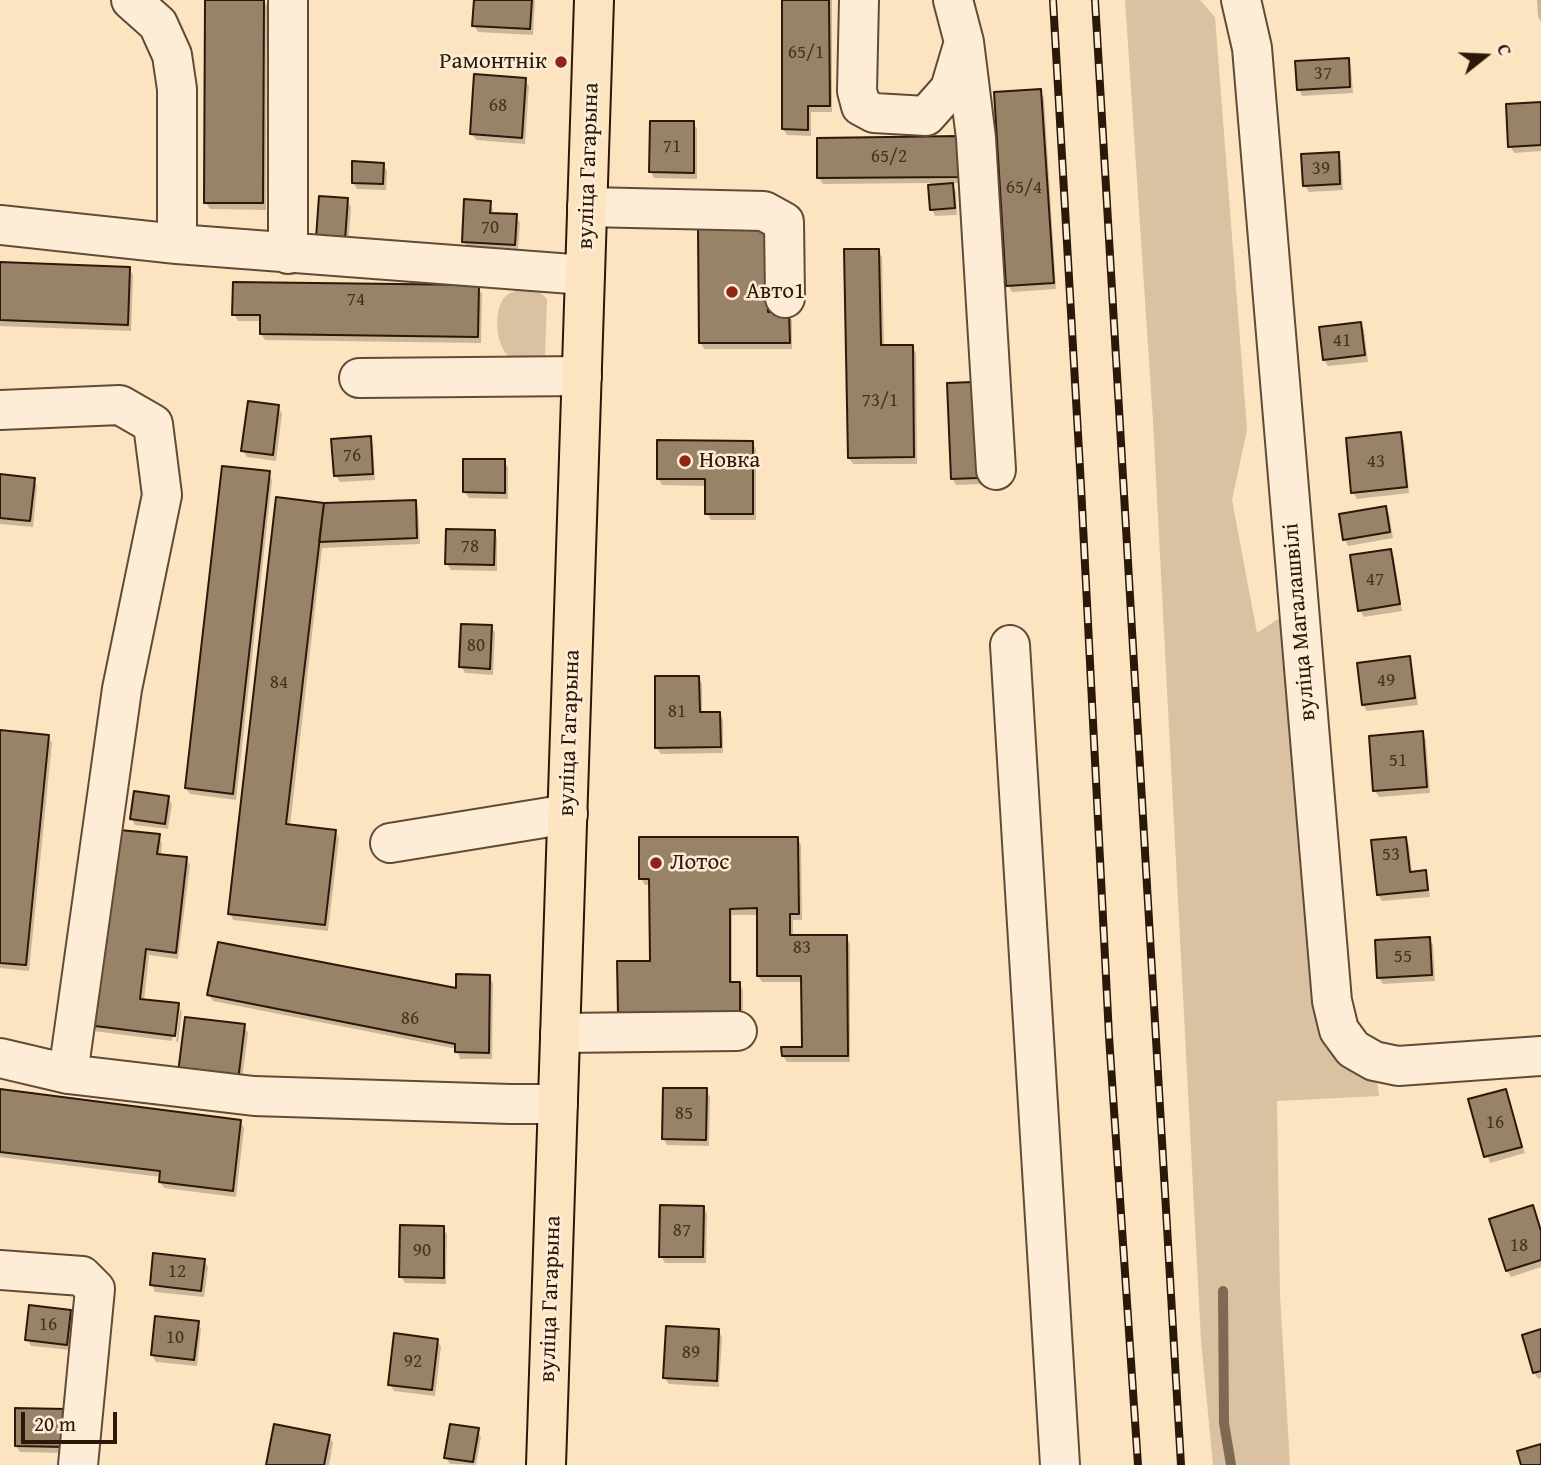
<!DOCTYPE html>
<html>
<head>
<meta charset="utf-8">
<style>
	body { margin:0 }
	#map { position:relative; width:1541px; height:1465px; overflow:hidden; background:#fce4c0; font-family:"Gentium Book Plus",serif }
	canvas { display:block }
	.north { position:absolute; left:1450px; top:21px; width:70px; height:70px; -webkit-text-stroke:5px #fdedd6; paint-order:stroke; rotate:72deg; font-size:19px; font-weight:700; line-height:28px; text-align:center; color:#2c1809 }
	.north::after { content:''; display:block; margin:auto; width:24px; height:32px; background:#2c1809; clip-path:polygon(50% 0,100% 100%,50% 72%,0 100%) }
	.scale { position:absolute; left:21px; top:1412px; width:96px; height:32px; box-sizing:border-box; border:4px solid #2c1809; border-top:0; padding-left:9px; font-size:21px; line-height:24px; white-space:nowrap; color:#2c1809; -webkit-text-stroke:5px #fdedd6; paint-order:stroke }
</style>
</head>
<body>
<div id="map">
<canvas width="1541" height="1465"></canvas>
<div class="north">С</div>
<div class="scale">20 m</div>
</div>
<script>
const c = document.querySelector('canvas').getContext('2d');
c.lineJoin = 'round';
function fillPath(path, color) { c.fillStyle = color; c.fill(path, 'evenodd'); }
function strokePath(path, color, width, dash) { c.strokeStyle = color; c.lineWidth = width; c.lineCap = dash ? 'butt' : 'round'; c.setLineDash(dash || []); c.stroke(path); }
function write(font, color, halo, rows, align = 'center') {
  c.font = font + ' "Gentium Book Plus",serif'; c.lineWidth = 5; c.setLineDash([]); c.textBaseline = 'middle'; c.strokeStyle = halo; c.fillStyle = color; for (const [text, x, y, turn = 0] of rows) {
    c.save(); c.translate(x, y); c.rotate((+turn || 0) * Math.PI / 180); c.textAlign = isNaN(turn) ? turn : align; if (halo) c.strokeText(text, 0, 0); c.fillText(text, 0, 0); c.restore();
  }
}
fillPath(new Path2D(`
	M1125,0H1200L1215,17L1247,430L1232,500L1257,633L1278,619L1295,629L1319,939L1376,1074L1379,1096L1277,1101L1280,1296L1290,1465H1213L1201,1340L1153,421Z
	M518,290L540,292L547,299L545,355L538,360C531,360 521,362 515,360C494,353 492,306 507,295C510,292 514,292 518,290Z`), '#d9c1a1');
fillPath(new Path2D(`
	M207,0H264L267,6L266,210L210,209L206,203Z
	M475,0H535L533,35L478,32L474,26Z
	M783,0H832V112H811V136L787,135L783,129Z
	M1537,0H1541V22L1538,16Z
	M1348,60L1351,66L1353,93L1302,96L1299,89Z
	M525,80L529,86L525,144L476,140L472,134Z
	M1040,91L1044,98L1056,289L1012,292L1008,285Z
	M1541,104V151L1514,153L1510,146Z
	M693,123L697,129V179L654,178L651,172Z
	M959,138L964,183H951L956,191L957,215L935,216L932,209L930,183L823,184L819,178Z
	M1338,154L1341,161L1343,190L1309,192L1305,186L1303,156Z
	M383,164L387,171L386,190L357,189L353,182Z
	M347,200L351,207L348,246L318,238Z
	M490,203L493,209V215L516,216L520,223L518,251L468,248L464,242Z
	M770,236L771,314H788L792,320V349H704L701,343Z
	M878,251L882,257L884,347H912L916,353L917,464H853L849,458Z
	M0,264L129,269L133,275L131,331L0,326Z
	M478,287L482,294L481,343L265,340L261,334V321H238L234,314Z
	M1360,324L1364,330L1368,362L1328,366L1324,360Z
	M976,390L981,484L956,485L953,479Z
	M278,407L282,414L276,461L247,457L243,451Z
	M1400,434L1404,441L1409,493L1357,499L1353,492Z
	M370,438L373,445L375,480L340,482L336,476Z
	M752,443L756,449V520H711L707,513V486L662,485L658,478Z
	M504,461L508,467V499L469,498L465,492Z
	M269,473L272,480L236,800L190,794L186,788Z
	M0,476L34,479L37,486L33,527L0,524Z
	M415,502L418,508L420,544L322,548L290,826L335,831L339,838L328,931L233,920L230,913L324,505Z
	M1385,508L1389,514L1393,538L1348,546L1345,539Z
	M494,531L497,538V571L451,570L447,564Z
	M1390,551L1394,557L1402,611L1364,617L1360,610Z
	M491,627L495,633L493,675L465,673L461,666Z
	M1409,658L1412,664L1418,705L1367,711L1363,705Z
	M698,677L702,684V714L719,713L723,720V753L661,754L657,748Z
	M0,732L48,737L52,743L29,971L0,968Z
	M1422,733L1426,740L1430,793L1379,797L1375,791L1371,737Z
	M168,798L172,804L168,829L135,825L131,818Z
	M159,836L162,843L161,856L186,859L190,865L178,959L149,955L144,1001L178,1005L182,1012L178,1042H176L180,1009H177L172,1041L93,1031L89,1025Z
	M797,839L801,845L802,920H793V937H846L850,944V1062H787L783,1056L804,1049L803,982H762L758,976V915H732V983H739L743,990V1019H623L620,1012L651,963V885H645L641,878Z
	M1405,839L1409,845L1412,873L1425,872L1428,879L1430,897L1382,901L1378,895L1373,842Z
	M1429,939L1433,945L1435,981L1383,984L1379,978Z
	M489,976L493,983L492,1059H460L457,1049L213,1001L209,995L457,990Z
	M244,1026L248,1033L240,1095L179,1081Z
	M706,1090L710,1097L709,1146L667,1145L664,1139Z
	M0,1091L240,1121L244,1128L236,1197L164,1188L160,1182L161,1177L0,1157Z
	M1505,1091L1525,1153L1490,1163L1470,1100Z
	M703,1207L707,1214L706,1263H665L661,1256Z
	M1536,1214L1541,1231V1267L1511,1277L1507,1270Z
	M443,1228L447,1234L446,1284L405,1283L401,1276Z
	M204,1261L208,1267L204,1297L155,1292L152,1285Z
	M70,1311L74,1318L70,1350L31,1346L27,1339Z
	M197,1322L201,1329L197,1366L156,1362L152,1355Z
	M718,1330L722,1337L719,1387L669,1384L665,1378Z
	M1541,1331V1378L1538,1379L1534,1372Z
	M437,1340L441,1347L435,1396L394,1391L390,1384Z
	M64,1411L67,1453L20,1452L16,1446Z
	M477,1430L481,1437L476,1465L450,1464L446,1458Z
	M329,1436L333,1443L329,1465H268Z`), '#0003');
strokePath(new Path2D(`
	M1223,1291L1224,1423L1231,1465`), '#7e6952', 10);
const building = new Path2D(`
	M205,0H264L263,203H204Z
	M474,0H532L530,29L472,26Z
	M782,0H829L830,106H808V130L782,129Z
	M1349,58L1350,87L1297,90L1295,61Z
	M474,74L526,78L522,138L470,134Z
	M1041,89L1054,283L1006,286L994,92Z
	M1541,102V145L1508,147L1506,104Z
	M650,121H694V173L649,172Z
	M960,136L961,177L817,178V138Z
	M1339,152L1340,184L1303,186L1301,154Z
	M352,161L384,163L383,184L352,183Z
	M953,183L955,208L930,210L928,185Z
	M319,196L348,198L345,240L316,238Z
	M464,199L491,201L490,213L517,214L515,245L462,242Z
	M767,227L768,312H789L790,343H699L698,228Z
	M844,249H879L881,345H913L914,457L848,458Z
	M0,262L130,267L128,325L0,320Z
	M233,282L479,285L478,337L260,334V315H232Z
	M1361,322L1365,355L1323,360L1319,327Z
	M973,382L978,478L951,479L947,383Z
	M248,401L279,405L273,455L241,451Z
	M1401,432L1407,487L1351,493L1346,438Z
	M371,436L373,474L334,476L331,439Z
	M657,440L753,441V514H705V479H657Z
	M463,459H505V493L463,492Z
	M222,466L270,471L233,794L185,788Z
	M0,474L35,478L30,521L0,518Z
	M276,497L324,503L286,824L336,830L325,925L228,914Z
	M416,500L417,538L319,542L324,503Z
	M1386,506L1390,532L1343,540L1339,514Z
	M446,529L495,530L494,565L445,564Z
	M1391,549L1400,604L1358,611L1350,555Z
	M461,624L492,625L490,669L459,667Z
	M1410,656L1415,698L1362,705L1357,663Z
	M655,676H699L700,712H720L721,747L655,748Z
	M0,730L49,735L26,965L0,963Z
	M1423,731L1427,787L1373,791L1369,736Z
	M134,791L169,796L165,824L130,819Z
	M110,829L160,834L157,854L187,857L176,953L146,949L140,999L179,1003L175,1036L87,1025Z
	M639,837H798L799,914H790V935H847L848,1056H782L781,1047H802L801,976H757V908L730,909V982H740V1013H618L617,961H650L649,879H639Z
	M1406,837L1410,872L1426,870L1428,890L1377,895L1371,840Z
	M1430,937L1432,975L1377,978L1375,940Z
	M218,942L456,988V974L490,975L489,1053L455,1052V1044L207,995Z
	M185,1017L245,1024L237,1089L177,1081Z
	M663,1088H707L706,1140L662,1139Z
	M0,1089L241,1120L233,1191L159,1182L160,1171L0,1152Z
	M1506,1089L1522,1147L1484,1157L1468,1099Z
	M660,1205L704,1206L703,1257H659Z
	M1533,1205L1541,1231V1260L1506,1271L1489,1219Z
	M400,1225L444,1226V1278L399,1277Z
	M153,1253L205,1259L201,1291L150,1285Z
	M29,1305L71,1310L67,1345L25,1340Z
	M155,1316L199,1321L194,1360L151,1355Z
	M666,1326L719,1329L717,1381L663,1378Z
	M1541,1329V1371L1533,1373L1522,1335Z
	M394,1333L438,1339L432,1390L388,1385Z
	M15,1408L65,1409V1447L15,1446Z
	M274,1424L330,1435L324,1465H266Z
	M450,1424L479,1428L473,1462L444,1458Z
	M1541,1444V1465H1521L1517,1451Z`);
fillPath(building, '#988268');
strokePath(building, '#2c1809', 2);
const minor = new Path2D(`
	M131,0L158,24L172,55L177,89V244
	M859,0L857,91L861,106L874,113L926,116L950,89L964,42L953,0
	M1241,0L1252,48L1332,1001L1339,1030L1353,1049L1374,1061L1398,1066L1541,1056
	M964,42L976,138L996,470
	M587,207L764,211L784,222L785,298
	M0,225L177,244L585,275
	M288,254V0
	M359,378L582,376
	M0,410L120,405L153,424L162,495L122,689L68,1074
	M1010,645L1060,1465
	M390,843L568,814
	M560,1033L737,1031
	M0,1058L68,1074L254,1096L510,1104H558
	M0,1270L82,1276L95,1289L78,1465`);
const major = new Path2D(`
	M546,1465L594,0`);
strokePath(minor, '#604b37', 42);
strokePath(major, '#2c1809', 42);
strokePath(minor, '#fdedd6', 38);
strokePath(major, '#fce4c0', 38);
const rail = new Path2D(`
	M1053,0L1081,486L1109,1036L1138,1465
	M1095,0L1181,1465`);
strokePath(rail, '#2c1809', 8);
strokePath(rail, '#fdedd6', 5, [16]);
for (const [x, y, r, color] of [
	[561,62,7,"#8f2418"],
	[732,292,7,"#8f2418"],
	[685,461,7,"#8f2418"],
	[656,863,7,"#8f2418"]
]) { const dot = new Path2D(); dot.arc(x, y, r, 0, 2 * Math.PI); c.fillStyle = color; c.fill(dot); strokePath(dot, '#fdedd6', 2.5); }
write('19px', '#473221', null, [
	["65/1",806,53],
	["37",1323,74],
	["68",498,106],
	["71",672,147],
	["65/2",889,157],
	["39",1321,169],
	["65/4",1024,188],
	["70",490,228],
	["74",356,300],
	["41",1342,341],
	["73/1",880,401],
	["76",352,456],
	["43",1376,462],
	["78",470,547],
	["47",1375,580],
	["80",476,646],
	["49",1386,681],
	["84",279,683],
	["81",677,712],
	["51",1398,761],
	["53",1391,855],
	["83",802,948],
	["55",1403,957],
	["86",410,1019],
	["85",684,1114],
	["16",1495,1123],
	["87",682,1231],
	["18",1519,1246],
	["90",422,1251],
	["12",177,1272],
	["16",48,1325],
	["10",175,1338],
	["89",691,1353],
	["92",413,1362]
]);
write('23px', '#2c1809', '#fdedd6', [
	["Рамонтнік",547,62,"right"],
	["Авто1",746,292],
	["Новка",699,461],
	["Лотос",670,863]
], 'left');
write('23px', '#2c1809', '#fdedd6', [
	["вуліца Гагарына",589,166,-88],
	["вуліца Магалашвілі",1300,622,-95],
	["вуліца Гагарына",570,733,-88],
	["вуліца Гагарына",551,1299,-88]
]);
</script>
</body>
</html>
